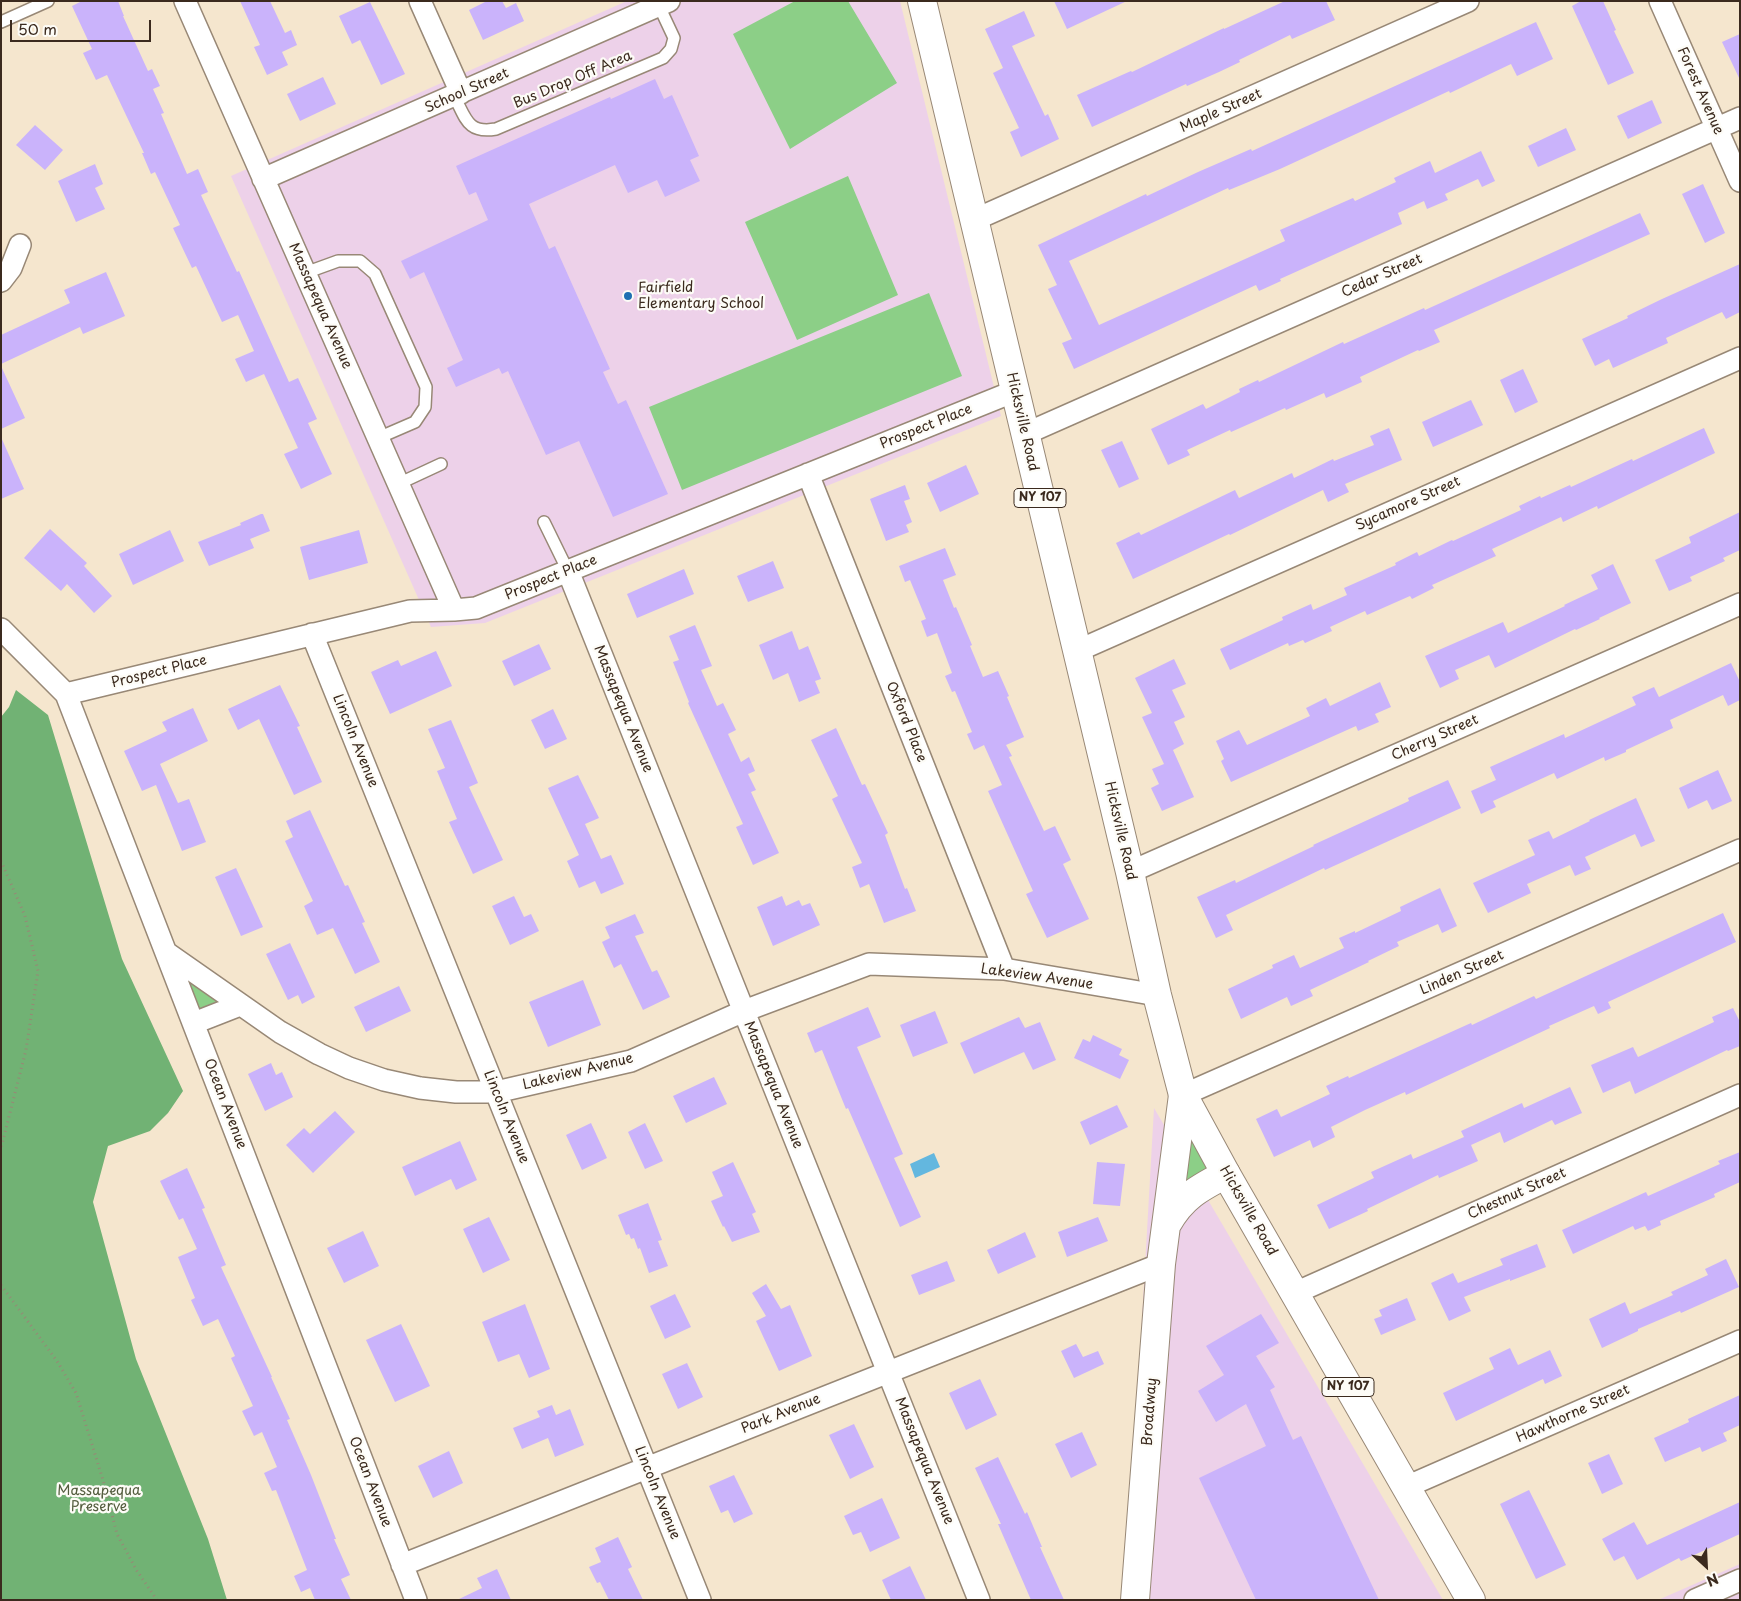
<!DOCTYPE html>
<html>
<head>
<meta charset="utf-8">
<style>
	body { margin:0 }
	#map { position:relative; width:1741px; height:1601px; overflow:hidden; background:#f5e6ce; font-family:"Playpen Sans",sans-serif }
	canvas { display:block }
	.frame { position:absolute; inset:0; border:2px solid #3b2a1e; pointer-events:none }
	.north { position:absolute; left:1681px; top:1541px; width:50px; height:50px; -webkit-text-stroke:4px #fdfcf7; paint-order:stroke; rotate:155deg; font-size:14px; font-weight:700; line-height:20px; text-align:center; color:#3b2a1e }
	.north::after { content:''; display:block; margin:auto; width:18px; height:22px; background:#3b2a1e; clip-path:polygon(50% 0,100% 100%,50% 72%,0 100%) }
	.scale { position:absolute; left:10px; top:20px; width:141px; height:22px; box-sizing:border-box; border:2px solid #3b2a1e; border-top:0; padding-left:6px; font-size:15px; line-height:18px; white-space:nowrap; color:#3b2a1e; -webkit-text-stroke:4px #fdfcf7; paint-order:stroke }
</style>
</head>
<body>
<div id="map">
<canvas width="1741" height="1601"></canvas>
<div class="frame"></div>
<div class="north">N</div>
<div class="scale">50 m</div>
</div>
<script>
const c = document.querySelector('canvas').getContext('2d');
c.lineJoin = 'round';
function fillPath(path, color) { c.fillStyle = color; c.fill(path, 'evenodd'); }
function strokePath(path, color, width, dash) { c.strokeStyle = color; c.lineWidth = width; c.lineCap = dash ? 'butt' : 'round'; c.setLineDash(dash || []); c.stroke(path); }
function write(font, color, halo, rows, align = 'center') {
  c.font = font + ' "Playpen Sans",sans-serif'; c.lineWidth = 4.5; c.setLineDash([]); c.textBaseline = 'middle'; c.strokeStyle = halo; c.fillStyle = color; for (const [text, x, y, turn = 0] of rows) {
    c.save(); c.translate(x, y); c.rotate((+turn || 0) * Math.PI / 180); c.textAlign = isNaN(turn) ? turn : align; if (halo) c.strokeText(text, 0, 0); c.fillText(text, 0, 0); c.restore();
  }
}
fillPath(new Path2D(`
	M627,1H900L1001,416L485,623L431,627L231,176Z
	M1154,1108L1443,1600H1126Z
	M1740,1564V1600H1658Z`), '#edd1e9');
fillPath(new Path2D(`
	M795,1H848L897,83L790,149L733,34Z
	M848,176L898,295L797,340L745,222Z
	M929,293L962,376L682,490L649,407Z
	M173,962L232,1004L195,1019Z
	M1185,1104L1220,1172L1172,1207Z`), '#8ccf87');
fillPath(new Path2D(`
	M16,690L48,715L122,959L183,1091L168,1113L150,1131L108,1146L93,1202L136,1359L208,1539L227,1600H1V717L9,707Z`), '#71b274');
fillPath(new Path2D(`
	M934,1153L940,1167L915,1178L910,1164Z`), '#63b7df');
fillPath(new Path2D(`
	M82,1H118L124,16H123L148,71L152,69L160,86L153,89L164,113L161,114L187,174L198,169L208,192L201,195L237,272L239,271L289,382L298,378L317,419L308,423L332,474L301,489L284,454L298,448L264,374L246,382L235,359L254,351L238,315L222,322L196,266L192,268L173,228L180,225L155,172L151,174L142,153H144L107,75L96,80L83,53L92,49L72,6Z
	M240,1H270L285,33L291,30L297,45L282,52L288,65L267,75L254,47L260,45Z
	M487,1H502L506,8L516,3L524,21L483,40L469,10Z
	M1054,1H1127L1067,29Z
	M1285,1H1326L1335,20L1292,39L1290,35L1239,60L1240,62L1219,72L1187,86L1186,84L1092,127L1077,95L1131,71L1132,72L1224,28V29Z
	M1581,1H1603L1616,30L1614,31L1634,73L1608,85L1572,6Z
	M370,2L405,74L381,85L360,40L352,44L339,16Z
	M1024,11L1035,36L1012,46L1045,116L1048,114L1059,139L1021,157L1010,132L1019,128L993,73L1003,68L985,29Z
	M1536,22L1553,59L1517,76L1511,64L1450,93L1449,91L1280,169L1229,190L1228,188L1069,261L1099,325L1285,241L1280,230L1353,198L1355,201L1396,182L1394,178L1430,161L1435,173L1481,151L1495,181L1482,187L1478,179L1445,194L1448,200L1427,209L1424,201L1398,213L1402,224L1280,279L1281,281L1259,291L1256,285L1074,369L1062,343L1072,339L1048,289L1057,285L1038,245L1146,194L1147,196L1198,172L1251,149L1252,151Z
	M1740,34V80L1722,42Z
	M323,77L336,104L300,121L287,94Z
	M655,79L664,99L672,95L699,156L690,160L700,181L665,197L657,180L628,193L615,165L529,204L549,249L555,246L610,369L603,372L618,404L626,400L668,494L613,517L579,441L546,455L508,371L502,374L499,368L456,387L447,368L463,360L424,272L410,279L401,261L488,220L476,192L469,195L456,166L610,97L611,99Z
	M1652,100L1662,123L1628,139L1617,116Z
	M35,125L63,150L45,170L16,145Z
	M1566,128L1576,150L1538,167L1528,146Z
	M95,164L103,184L95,188L105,209L76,222L58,181Z
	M1703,184L1725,233L1705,243L1682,194Z
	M1640,213L1650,234L1434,330L1440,342L1419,351L1418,350L1360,377L1362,382L1326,398L1324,393L1286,410L1285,408L1231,432L1230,430L1187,450L1190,455L1168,465L1151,429L1203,404L1206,409L1240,392L1239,389L1258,380L1259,382L1343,342L1344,344L1424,308L1425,310Z
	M1740,264V312L1726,319L1722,312L1666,338L1668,343L1613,368L1609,359L1595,366L1582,339L1628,318L1627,316L1662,299Z
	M106,272L125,316L83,334L80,327L1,364V335L70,303L64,290Z
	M1,366L25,418L1,429Z
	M1523,369L1538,402L1515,413L1500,380Z
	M1471,400L1483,425L1433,447L1422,422Z
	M1389,428L1402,460L1345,484L1349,492L1328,502L1323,490L1230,535L1229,534L1133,579L1116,543L1139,532L1141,535L1235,490L1239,498L1292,473L1294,478L1333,459L1334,461L1374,445L1370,436Z
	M1704,428L1715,453L1598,509L1597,506L1563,522L1561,517L1492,549L1496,556L1432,585L1434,588L1412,599L1410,596L1367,615L1365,611L1330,627L1332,631L1305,643L1303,640L1289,646L1288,643L1230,670L1220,649L1283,620L1282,617L1311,604L1313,610L1347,595L1344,588L1396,565L1395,563L1417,552L1419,556L1452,540L1453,541L1521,510L1519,506L1540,496L1541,498L1570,485L1571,487L1632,459L1633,461Z
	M1,437L24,489L1,499Z
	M1122,441L1139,479L1119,488L1101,450Z
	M966,465L979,494L940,512L927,483Z
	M905,485L910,499L904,501L912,522L906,525L909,532L886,541L870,499Z
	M1740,512V550L1723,558L1725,561L1690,577L1692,581L1669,591L1655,560L1691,543L1689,537Z
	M261,514H263L270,531L250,539L254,548L209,566L198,542L241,525L240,523Z
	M50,529L87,563L84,566L112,596L94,613L67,584L61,591L24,558Z
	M170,530L184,561L133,585L119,554Z
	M359,530L368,563L309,580L300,547Z
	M945,548L956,575L943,580L954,608L956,607L972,645L970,646L983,677L998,671L1009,696L1007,697L1024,737L1006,745L1012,756L1009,757L1044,831L1055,826L1071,860L1063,864L1089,919L1047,938L1026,894L1033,891L988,791L1002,785L984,745L974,750L967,734L972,732L955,691L952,692L945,676L952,673L937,633L927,637L921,621L926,619L910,580L905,582L899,566Z
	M773,561L784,588L748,602L737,576Z
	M1613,564L1631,603L1599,618L1600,619L1576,630L1575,629L1495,668L1489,655L1455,670L1459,679L1440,688L1425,656L1503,622L1508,633L1565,606L1564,605L1598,589L1591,575Z
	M684,569L694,594L637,618L627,594Z
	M695,625L712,666L701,670L717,706L723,703L736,730L728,734L741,762L749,757L755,771L748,774L756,790L751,792L779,853L753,865L736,827L743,824L688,703L689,702L673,662L679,660L669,636Z
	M792,631L799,650L808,646L821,679L815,681L820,693L799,702L788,673L773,680L759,645Z
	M539,644L551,669L514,686L502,661Z
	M436,651L452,686L390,714L371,672L398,660L401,666Z
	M1174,659L1186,684L1172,690L1185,717L1174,722L1184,744L1173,750L1194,797L1162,811L1151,788L1159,784L1152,769L1164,764L1142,717L1152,713L1135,678Z
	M1731,663L1740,682V700L1728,706L1723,695L1670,720L1673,728L1626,750V752L1605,761L1604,757L1557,779L1554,773L1493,801L1496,807L1481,814L1471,791L1496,780L1490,767L1564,734L1565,738L1636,705L1632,697L1654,687L1659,697Z
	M1380,682L1391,707L1375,714L1379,722L1358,731L1356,726L1231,782L1221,761L1224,759L1216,741L1239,730L1247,745L1310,716L1306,708L1326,698L1330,706Z
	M280,685L300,726L297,727L322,782L294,795L259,719L238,730L228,709Z
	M193,708L208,741L160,764L178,803L189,799L206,842L182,851L156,785L142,791L124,751L167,731L162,722Z
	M553,709L567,739L545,749L531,720Z
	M451,720L478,783L469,787L503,860L473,874L449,822L457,819L437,771L445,768L428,729Z
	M836,728L862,785L865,784L888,833L885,835L905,889L907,888L916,911L884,923L869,884L860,888L852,867L862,863L832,799L838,796L811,740Z
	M1718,770L1732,801L1712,810L1707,800L1688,809L1679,788Z
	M578,775L599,818L585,824L601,859L611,855L624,884L601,894L595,881L579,888L567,861L579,855L548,788Z
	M1448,780L1461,808L1325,870L1324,868L1226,915L1233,930L1216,938L1197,897L1235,880L1236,883L1314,846L1313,845L1409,801L1408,798Z
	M1636,798L1655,841L1641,847L1635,834L1585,857L1591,869L1575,876L1570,865L1527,884L1531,893L1488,913L1473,883L1535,855L1528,840L1549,831L1553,839L1590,821L1589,820Z
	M310,810L345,886L348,885L365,922L362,923L380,962L355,974L333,928L317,935L304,906L313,901L285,841L293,837L286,821Z
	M236,868L263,927L241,936L215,877Z
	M1440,888L1457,926L1442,933L1438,924L1397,942L1399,946L1368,961L1369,962L1310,990L1313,996L1291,1006L1287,997L1241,1019L1228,989L1273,968L1272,965L1294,955L1300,968L1344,948L1339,938L1355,931V933L1401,911L1400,907Z
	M514,896L524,917L531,914L539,931L510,945L492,906Z
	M782,896L786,906L799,900L802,906L810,903L820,925L773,946L757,907Z
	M1723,913L1736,942L1608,1002L1611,1008L1598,1014L1594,1006L1549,1026L1550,1028L1406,1095L1405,1092L1365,1110L1331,1127L1335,1137L1313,1148L1310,1140L1274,1157L1256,1119L1277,1109L1281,1117L1330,1094L1326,1086L1348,1076L1349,1078L1471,1023L1472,1025L1534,996L1536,999Z
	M635,914L644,933L635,936L652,972L657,970L670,997L643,1010L621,964L614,968L602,942L610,938L605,927Z
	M290,943L315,997L302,1004L298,995L288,1000L266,954Z
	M583,980L601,1025L548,1047L529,1002Z
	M399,986L411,1011L366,1032L354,1007Z
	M868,1007L881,1037L857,1047L903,1154L894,1158L921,1217L900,1227L848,1108L846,1109L822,1050L815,1053L807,1033Z
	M1733,1008L1740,1022V1046L1728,1051L1727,1050L1635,1094L1630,1081L1603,1093L1591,1065L1633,1047L1638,1057L1714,1022L1712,1017Z
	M935,1011L948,1043L913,1057L900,1025Z
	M1019,1017L1025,1028L1040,1022L1056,1060L1033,1070L1024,1052L974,1074L960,1043Z
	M1093,1035L1122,1049L1119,1055L1129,1060L1120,1079L1074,1058L1083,1039L1090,1042Z
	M271,1063L276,1075L282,1072L293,1097L265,1111L248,1074Z
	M714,1077L727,1104L686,1123L673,1096Z
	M1570,1087L1582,1113L1555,1125L1552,1120L1504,1143L1500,1132L1471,1145L1478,1161L1439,1178L1438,1175L1367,1209L1368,1211L1329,1229L1317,1205L1374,1178L1371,1172L1411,1154L1413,1159L1464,1137L1461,1131L1522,1103L1524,1108Z
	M1117,1105L1128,1127L1090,1145L1080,1122Z
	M335,1111L355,1132L313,1173L286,1145L304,1128L310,1134Z
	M591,1123L607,1158L582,1170L566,1135Z
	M645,1123L663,1161L645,1169L628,1132Z
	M460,1141L477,1180L456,1190L451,1179L415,1196L402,1167Z
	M1740,1152V1182L1714,1194L1715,1197L1660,1221L1661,1225L1648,1231L1645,1226L1635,1230L1633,1226L1573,1254L1562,1230L1646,1192L1648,1196L1720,1164L1718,1161Z
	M733,1162L756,1212L752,1214L760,1232L732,1242L724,1226L723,1227L711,1201L723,1196L712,1172Z
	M1097,1162L1125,1164L1120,1206L1093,1204Z
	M187,1168L205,1208L202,1209L226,1265L221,1267L272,1377H271L290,1419L287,1420L311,1475L336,1539H334L350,1575L341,1579L351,1600H315L310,1588L301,1592L294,1576L307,1570L276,1490L272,1491L264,1473L277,1467L262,1432L254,1436L242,1411L253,1406L231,1358L235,1356L218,1319L203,1326L191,1300L195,1298L178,1257L197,1249L183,1218L179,1220L160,1181Z
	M648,1203L662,1240L658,1241L668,1266L649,1273L640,1248L638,1249L634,1238L631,1239L629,1234L626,1235L618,1215Z
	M489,1217L510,1260L483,1273L463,1229Z
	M1098,1217L1108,1241L1067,1257L1058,1232Z
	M363,1231L379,1266L344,1283L327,1248Z
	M1025,1232L1036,1257L998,1274L987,1250Z
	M1537,1244L1546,1267L1510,1281V1279L1464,1297L1471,1311L1449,1321L1431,1283L1453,1273L1458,1283L1503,1265L1500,1259Z
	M1726,1259L1739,1287L1681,1313L1680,1311L1638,1329V1331L1602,1348L1589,1319L1625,1302L1630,1314L1673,1295L1671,1292L1708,1275L1705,1269Z
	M947,1261L955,1281L919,1295L911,1275Z
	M766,1284L781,1309L790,1305L812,1356L779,1371L756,1321L766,1316L752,1293Z
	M675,1294L691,1327L665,1339L650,1306Z
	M1407,1298L1416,1320L1381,1335L1374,1319L1382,1316L1379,1310Z
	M525,1304L550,1369L529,1378L519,1354L498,1362L482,1322Z
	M1261,1314L1279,1343L1256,1356L1275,1387L1270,1390L1293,1440L1301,1436L1379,1600H1256L1199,1478L1266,1446L1246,1404L1216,1422L1198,1391L1224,1375L1206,1346Z
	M401,1324L430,1386L395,1402L366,1340Z
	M1076,1344L1083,1357L1098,1351L1104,1364L1074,1378L1061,1351Z
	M1510,1348L1518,1365L1550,1350L1562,1376L1545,1384L1543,1379L1456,1421L1443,1393L1494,1369L1489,1358Z
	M687,1363L703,1397L678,1409L662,1374Z
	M980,1379L997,1415L966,1430L949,1393Z
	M1740,1395V1425L1723,1433L1727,1441L1702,1452L1700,1447L1665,1462L1654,1438L1689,1422L1688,1419Z
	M552,1405L556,1415L570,1409L584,1445L555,1457L548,1438L522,1449L513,1428L540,1417L537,1411Z
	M854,1424L874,1467L850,1479L829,1435Z
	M1082,1432L1097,1465L1071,1478L1055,1444Z
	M449,1451L463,1483L433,1498L418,1466Z
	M1609,1454L1623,1484L1602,1494L1588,1463Z
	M998,1457L1025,1514L1027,1512L1042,1547H1040L1064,1600H1031L1018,1570L998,1524H1001L975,1468Z
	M734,1475L753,1514L734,1523L728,1510L721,1513L709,1486Z
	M1529,1490L1566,1565L1536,1579L1500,1504Z
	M882,1498L900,1538L870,1552L861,1532L853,1535L844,1516Z
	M1740,1502V1534L1681,1561L1679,1558L1637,1580L1624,1556L1614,1561L1602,1539L1634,1522L1647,1545Z
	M618,1537L632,1567L628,1569L643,1600H609L600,1582L597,1583L589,1567L601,1562L595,1548Z
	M910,1566L926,1600H891L882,1580Z
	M497,1569L511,1600H457L482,1588L477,1578Z`), '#cab3fb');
const lane = new Path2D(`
	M1,22L48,1
	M454,96C466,118 467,134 496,129L663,58L671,49L674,38L659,6
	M305,273L338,261H360L375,274L426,387L425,407L415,422L378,438
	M398,484L441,464
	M544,522L568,571`);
const street = new Path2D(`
	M185,1L454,610
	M420,1L461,93
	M1660,1L1740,181
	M263,179L669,1
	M974,220L1468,1
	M1,281L11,268L20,245
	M1025,434L1740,118
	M808,474L1004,969
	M568,571L979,1600
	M1,629L66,694L416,1600
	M312,634L700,1600
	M1077,651L1740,358
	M66,694L410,611L454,610L476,608L1015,391
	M1130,872L1740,604
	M167,953L280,1032L319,1054L349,1068L384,1080L420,1088L456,1092H496L631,1061L744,1011L869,964L1004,969L1157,995
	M194,1023L240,1005
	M1183,1095L1740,850
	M1295,1293L1740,1095
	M1406,1487L1740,1341
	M402,1565L1161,1264
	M1695,1600L1740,1580`);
const secondary = new Path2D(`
	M1167,1224C1182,1197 1199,1188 1226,1174
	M1135,1600L1161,1264L1183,1095`);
const primary = new Path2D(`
	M922,1L1130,872L1157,995L1183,1095L1226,1174L1471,1600`);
strokePath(lane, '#988876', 14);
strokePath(street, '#988876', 24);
strokePath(secondary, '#988876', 30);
strokePath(primary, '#988876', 30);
strokePath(new Path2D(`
	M1,861L25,916L38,971L26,1050L1,1148
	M1,1285L57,1361L76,1393L103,1480L117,1534L137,1571L157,1600`), '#988876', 3, [1, 4]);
strokePath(lane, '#fff', 11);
strokePath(street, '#fff', 21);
strokePath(secondary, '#fff', 28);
strokePath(primary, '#fff', 28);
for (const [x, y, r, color] of [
	[628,296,5,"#1f6fb2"]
]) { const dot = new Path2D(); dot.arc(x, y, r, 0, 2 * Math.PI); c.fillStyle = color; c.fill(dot); strokePath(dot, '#fdfcf7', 2); }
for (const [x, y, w] of [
	[1040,498,52],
	[1348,1387,52]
]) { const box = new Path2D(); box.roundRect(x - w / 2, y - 9.5, w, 19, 4); c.fillStyle = '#fdfcf7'; c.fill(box); strokePath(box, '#3b2a1e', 1); }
write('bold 12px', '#3b2a1e', null, [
	["NY 107",1040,498],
	["NY 107",1348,1387]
]);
write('14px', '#3b2a1e', '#fdfcf7', [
	["Bus Drop Off Area",573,80,-23],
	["School Street",467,91,-24],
	["Forest Avenue",1700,91,66],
	["Maple Street",1221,111,-24],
	["Cedar Street",1382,276,-24],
	["Massapequa Avenue",320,306,66],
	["Hicksville Road",1022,422,77],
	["Prospect Place",926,427,-22],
	["Sycamore Street",1408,504,-24],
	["Prospect Place",551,578,-22],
	["Prospect Place",159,672,-14],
	["Massapequa Avenue",623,709,68],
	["Oxford Place",906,722,68],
	["Cherry Street",1435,738,-24],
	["Lincoln Avenue",355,741,68],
	["Hicksville Road",1120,831,77],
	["Linden Street",1462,973,-24],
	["Lakeview Avenue",1037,977,8],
	["Lakeview Avenue",578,1072,-14],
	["Massapequa Avenue",773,1085,68],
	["Ocean Avenue",225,1104,69],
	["Lincoln Avenue",506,1117,68],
	["Chestnut Street",1517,1194,-24],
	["Hicksville Road",1248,1211,60],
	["Broadway",1150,1412,-86],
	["Park Avenue",781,1414,-22],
	["Hawthorne Street",1573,1414,-24],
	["Massapequa Avenue",924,1461,68],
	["Ocean Avenue",370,1482,69],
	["Lincoln Avenue",657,1493,68]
]);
write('14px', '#3b2a1e', '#fdfcf7', [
	["Fairfield",638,288],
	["Elementary School",638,304]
], 'left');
write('14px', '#535c3e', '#fdfcf7', [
	["Massapequa",99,1491],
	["Preserve",99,1507]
]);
</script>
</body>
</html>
